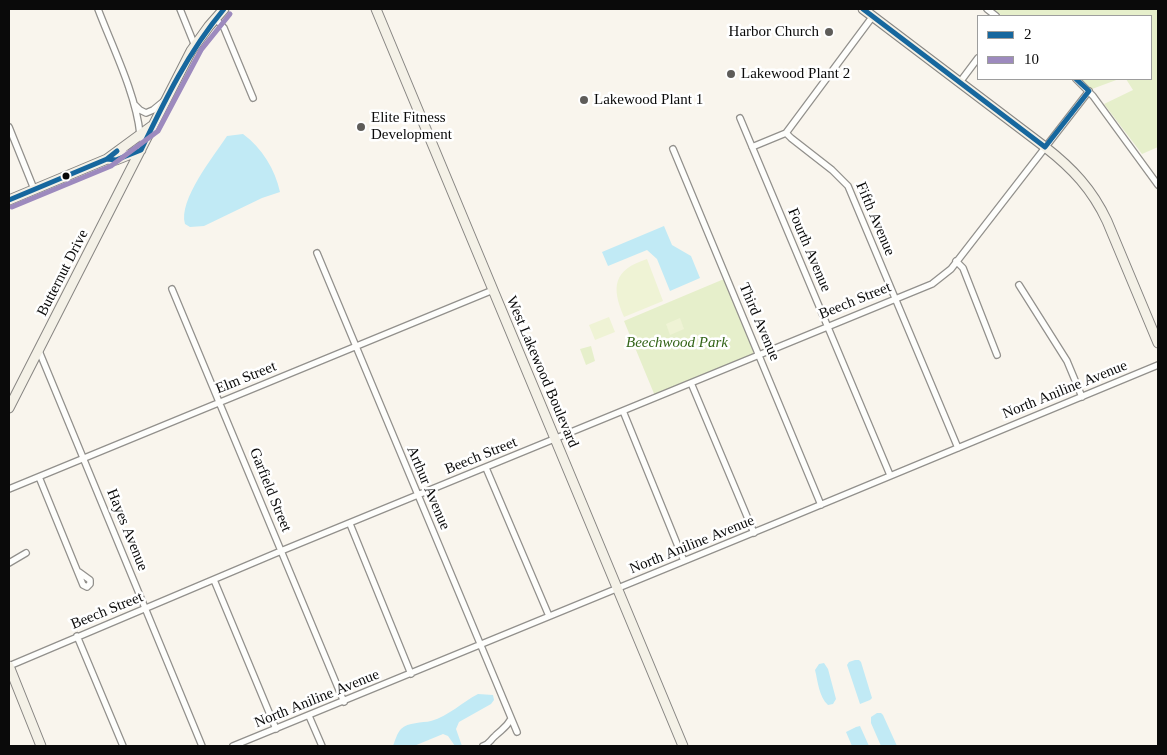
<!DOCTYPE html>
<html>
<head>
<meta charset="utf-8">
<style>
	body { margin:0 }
	#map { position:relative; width:1167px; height:755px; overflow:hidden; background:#f9f5ed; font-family:Georgia,serif }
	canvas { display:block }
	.frame { position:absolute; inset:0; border:10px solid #0a0a0a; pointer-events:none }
	.legend { position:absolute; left:977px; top:15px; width:175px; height:65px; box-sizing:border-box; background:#fff; border:1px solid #9d9d9d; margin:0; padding:6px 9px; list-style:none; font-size:15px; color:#0a0a0a }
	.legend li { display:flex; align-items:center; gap:10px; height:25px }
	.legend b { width:25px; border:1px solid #9d9d9d }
</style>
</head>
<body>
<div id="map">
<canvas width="1167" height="755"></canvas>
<div class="frame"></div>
<ul class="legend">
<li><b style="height:6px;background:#16679e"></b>2</li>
<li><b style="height:6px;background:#9d8abe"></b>10</li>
</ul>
</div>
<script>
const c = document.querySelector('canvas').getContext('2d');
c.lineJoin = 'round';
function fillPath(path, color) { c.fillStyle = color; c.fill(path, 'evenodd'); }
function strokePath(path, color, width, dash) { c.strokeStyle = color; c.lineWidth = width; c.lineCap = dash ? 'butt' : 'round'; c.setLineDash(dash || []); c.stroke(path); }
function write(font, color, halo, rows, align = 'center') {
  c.font = font + ' Georgia,serif'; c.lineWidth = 5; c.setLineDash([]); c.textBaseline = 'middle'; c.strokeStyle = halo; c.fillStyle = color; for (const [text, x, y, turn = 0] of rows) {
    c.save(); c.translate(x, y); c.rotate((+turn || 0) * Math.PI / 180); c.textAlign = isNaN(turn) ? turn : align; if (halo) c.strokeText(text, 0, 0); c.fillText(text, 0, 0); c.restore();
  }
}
fillPath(new Path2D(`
	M993,9H1158V147L1142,154L1104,104L1133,90L1126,79H1151V16H1002Z
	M1079,79H1119L1092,89Z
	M724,279L753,348V354L655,396L624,321Z
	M591,346L595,361L586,365L580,349Z`), '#e6efcb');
fillPath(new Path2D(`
	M647,259L663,301L624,317C611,287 613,270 647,259Z
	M609,317L615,332L595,340L589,325Z
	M680,318L684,329L670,335L666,324Z`), '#eff3d5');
fillPath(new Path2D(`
	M243,134C262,148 275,169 280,192L262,198L204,226L190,227L185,224C178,200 214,156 227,136Z
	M664,226L672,245L691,256L700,278L670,291L657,259L647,250L608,266L602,252Z
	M855,660H859L861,662L872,698L870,700L860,704L847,665L849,662Z
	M824,663L828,669L836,699L833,704L828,705C819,697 818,682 815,670L819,664Z
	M478,694L493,695L494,700L491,704L459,722L456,729L462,746H455L448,736L443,734L414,746H393C395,741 397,733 401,729C408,722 422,723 431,721C449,716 462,702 478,694Z
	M877,713H881L883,715L897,746H881L871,723V717Z
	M860,726L869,746H852L846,732L856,727Z`), '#c1eaf5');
const street = new Path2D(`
	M98,9C112,46 136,94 140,134
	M180,9L195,46
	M987,9L996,16
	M215,18L224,28L253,98
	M1076,79L1093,96L1158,185
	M960,82L978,58
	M135,105L140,110L146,113L153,110L164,101
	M740,118L890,475
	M9,127L34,189
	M786,133L791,138L832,170L848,186L958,448
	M752,147L786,133L873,16
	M673,149L821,505
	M317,253L517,732
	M956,261L963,268L997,355
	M1019,285L1067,361L1082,397
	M172,289L344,702
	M39,351L202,746
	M691,383L754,533
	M623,411L684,561
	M486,468L549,616
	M39,477L83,585L87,587L90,584V580L79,572
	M9,489L493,290
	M350,524L411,674
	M9,563L26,553
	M214,580L276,729
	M77,636L123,746
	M9,666L281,551L932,284L951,269L1089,91
	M309,716L322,746
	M233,746C542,620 850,493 1158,365
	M483,746C491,743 489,741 495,736C502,729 506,728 511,719`);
const secondary = new Path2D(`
	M376,9L683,746
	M863,9L1045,147C1072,168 1092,189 1107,221L1158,343
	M107,159L116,160L141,150
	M9,200L107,159L152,126
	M9,408L191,51L209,26L224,9
	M9,666L41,746`);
strokePath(street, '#92908c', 8);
strokePath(secondary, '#888683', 11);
strokePath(street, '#fefefc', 5.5);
strokePath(secondary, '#f4f1e7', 9);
strokePath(new Path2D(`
	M863,9L1045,147L1089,91L1076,79
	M107,159L116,160L141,150C165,100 188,52 224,9
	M9,200L107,159L117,151`), '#16679e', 5);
strokePath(new Path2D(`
	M12,207L111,166L158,131L201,50L230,14`), '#9d8abe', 5);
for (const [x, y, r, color] of [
	[829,32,5,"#5e5c59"],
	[731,74,5,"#5e5c59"],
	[584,100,5,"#5e5c59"],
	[361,127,5,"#5e5c59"],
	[66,176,4.5,"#0a0a0a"]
]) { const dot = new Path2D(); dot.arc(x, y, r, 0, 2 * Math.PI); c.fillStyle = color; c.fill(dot); strokePath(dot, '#fff', 2); }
write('15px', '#0a0a0a', '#fff', [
	["Harbor Church",819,32,"right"],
	["Lakewood Plant 2",741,74],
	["Lakewood Plant 1",594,100],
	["Elite Fitness",371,118],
	["Development",371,135]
], 'left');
write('15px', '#0a0a0a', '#fff', [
	["Fifth Avenue",875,219,67],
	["Fourth Avenue",809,250,67],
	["Butternut Drive",63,273,-63],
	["Beech Street",855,301,-22],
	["Third Avenue",759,322,67],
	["West Lakewood Boulevard",542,372,67],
	["Elm Street",246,378,-22],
	["North Aniline Avenue",1065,390,-22],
	["Beech Street",481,456,-22],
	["Arthur Avenue",428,488,67],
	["Garfield Street",270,490,68],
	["Hayes Avenue",127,530,68],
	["North Aniline Avenue",692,545,-22],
	["Beech Street",107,611,-22],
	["North Aniline Avenue",317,699,-22]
]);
write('italic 15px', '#336418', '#fff', [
	["Beechwood Park",677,343]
]);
</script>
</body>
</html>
